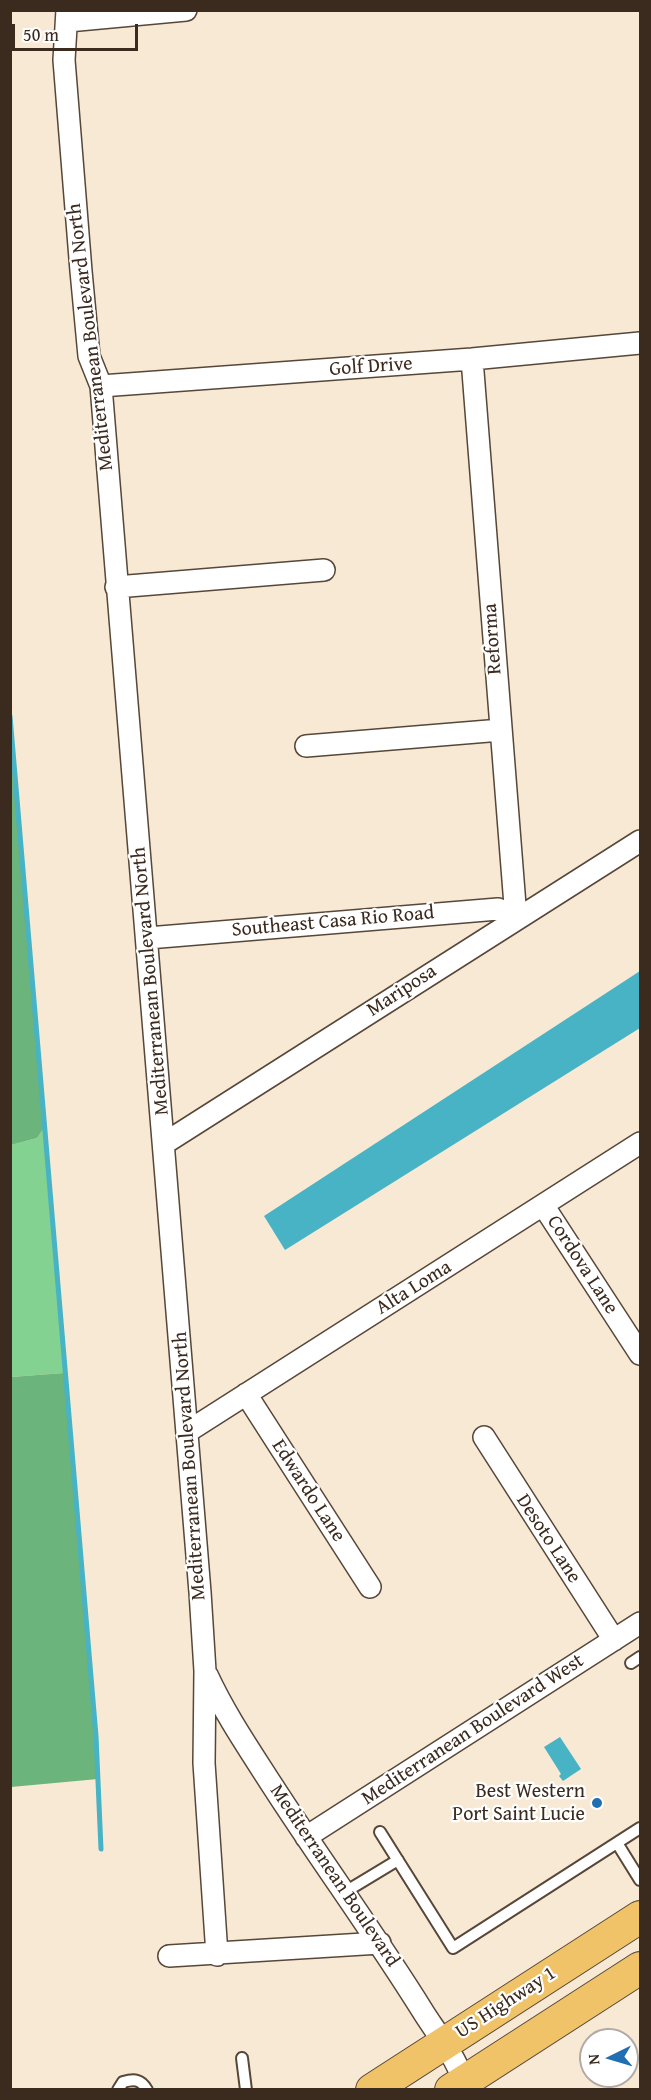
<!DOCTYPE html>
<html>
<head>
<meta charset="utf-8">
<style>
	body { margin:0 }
	#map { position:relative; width:651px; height:2100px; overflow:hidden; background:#f8e9d5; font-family:"Gentium Book Plus",serif }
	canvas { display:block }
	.frame { position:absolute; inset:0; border:12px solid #3b2a1e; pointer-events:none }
	.north { position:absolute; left:579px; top:2028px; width:60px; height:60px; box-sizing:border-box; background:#fff; border:2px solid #b1aaa5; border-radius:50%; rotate:265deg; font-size:16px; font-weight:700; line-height:24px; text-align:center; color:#3b2a1e }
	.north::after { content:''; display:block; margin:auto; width:21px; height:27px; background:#1f6fb2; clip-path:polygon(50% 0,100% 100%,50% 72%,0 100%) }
	.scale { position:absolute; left:12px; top:24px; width:126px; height:27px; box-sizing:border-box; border:3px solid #3b2a1e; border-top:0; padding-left:8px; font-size:18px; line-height:21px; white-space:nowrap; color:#3b2a1e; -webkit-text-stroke:4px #fff; paint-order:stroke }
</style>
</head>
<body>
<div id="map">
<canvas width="651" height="2100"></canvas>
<div class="frame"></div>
<div class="north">N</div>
<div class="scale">50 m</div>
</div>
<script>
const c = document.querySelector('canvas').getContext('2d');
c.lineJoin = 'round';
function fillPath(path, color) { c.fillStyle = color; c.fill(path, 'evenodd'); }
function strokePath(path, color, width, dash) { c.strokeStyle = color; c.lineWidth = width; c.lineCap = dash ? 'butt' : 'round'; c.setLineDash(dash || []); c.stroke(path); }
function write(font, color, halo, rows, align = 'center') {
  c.font = font + ' "Gentium Book Plus",serif'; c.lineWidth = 4.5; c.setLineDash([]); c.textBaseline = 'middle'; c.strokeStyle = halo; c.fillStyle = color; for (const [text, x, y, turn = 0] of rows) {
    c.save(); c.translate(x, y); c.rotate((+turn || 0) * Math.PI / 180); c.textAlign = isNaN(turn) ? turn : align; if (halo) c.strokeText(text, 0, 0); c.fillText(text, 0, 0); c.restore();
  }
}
fillPath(new Path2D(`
	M44,1128L64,1373L11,1377V1145L37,1138Z`), '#84d291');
fillPath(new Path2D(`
	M11,725L44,1128L37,1138L11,1145Z
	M64,1373L98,1779L11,1787V1377Z`), '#6bb47b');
fillPath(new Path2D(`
	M640,971V1028L285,1250L264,1216Z
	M560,1737L581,1769L563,1781L559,1776L561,1774L544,1747Z`), '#47b3c4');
strokePath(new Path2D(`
	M10,716L96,1736L101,1849`), '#47b3c4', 5);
const lane = new Path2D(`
	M631,1663L640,1657
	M380,1832L453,1948L640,1828
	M617,1843L640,1880
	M345,1892L398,1860
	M242,2058L246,2090
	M118,2090L123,2082C134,2079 141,2079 147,2090`);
const street = new Path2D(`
	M67,10L64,60L81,271L89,356L101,386L200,1592L205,1671L204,1763L217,1955
	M68,21L186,10
	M472,359L516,918
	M101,386L472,359L640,343
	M116,587L324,570
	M306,746L501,730
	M148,938L498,909L516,918
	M165,1143L640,841
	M543,1205L640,1354
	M246,1394L370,1587
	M187,1432L640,1143
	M484,1437L614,1640
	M207,1675C225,1714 249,1749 272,1785C321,1861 374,1933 422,2010C434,2030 464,2067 465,2090
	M306,1837L640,1623
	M169,1956L380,1943`);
const primary = new Path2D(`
	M372,2090L640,1917
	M451,2090L640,1968`);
strokePath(lane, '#574739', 14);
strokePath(street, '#574739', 24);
strokePath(primary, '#574739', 34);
strokePath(lane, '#fff', 10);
strokePath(street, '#fff', 21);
strokePath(primary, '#f1c369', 32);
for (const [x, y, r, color] of [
	[597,1803,6,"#1f6fb2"]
]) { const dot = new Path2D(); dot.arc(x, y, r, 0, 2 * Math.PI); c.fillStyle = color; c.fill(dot); strokePath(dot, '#fff', 2); }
write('20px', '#3b2a1e', '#fff', [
	["Mediterranean Boulevard North",91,337,-97],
	["Golf Drive",371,367,-4],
	["Reforma",493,639,-94],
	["Southeast Casa Rio Road",333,922,-5],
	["Mediterranean Boulevard North",151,981,-95],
	["Mariposa",402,991,-33],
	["Cordova Lane",582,1265,57],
	["Alta Loma",414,1288,-32],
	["Mediterranean Boulevard North",190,1466,-94],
	["Edwardo Lane",308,1491,57],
	["Desoto Lane",548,1539,57],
	["Mediterranean Boulevard West",473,1730,-33],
	["Mediterranean Boulevard",334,1876,56],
	["US Highway 1",506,2003,-33]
]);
write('20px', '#3b2a1e', '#fff', [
	["Best Western",585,1792],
	["Port Saint Lucie",585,1815]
], 'right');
</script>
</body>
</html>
